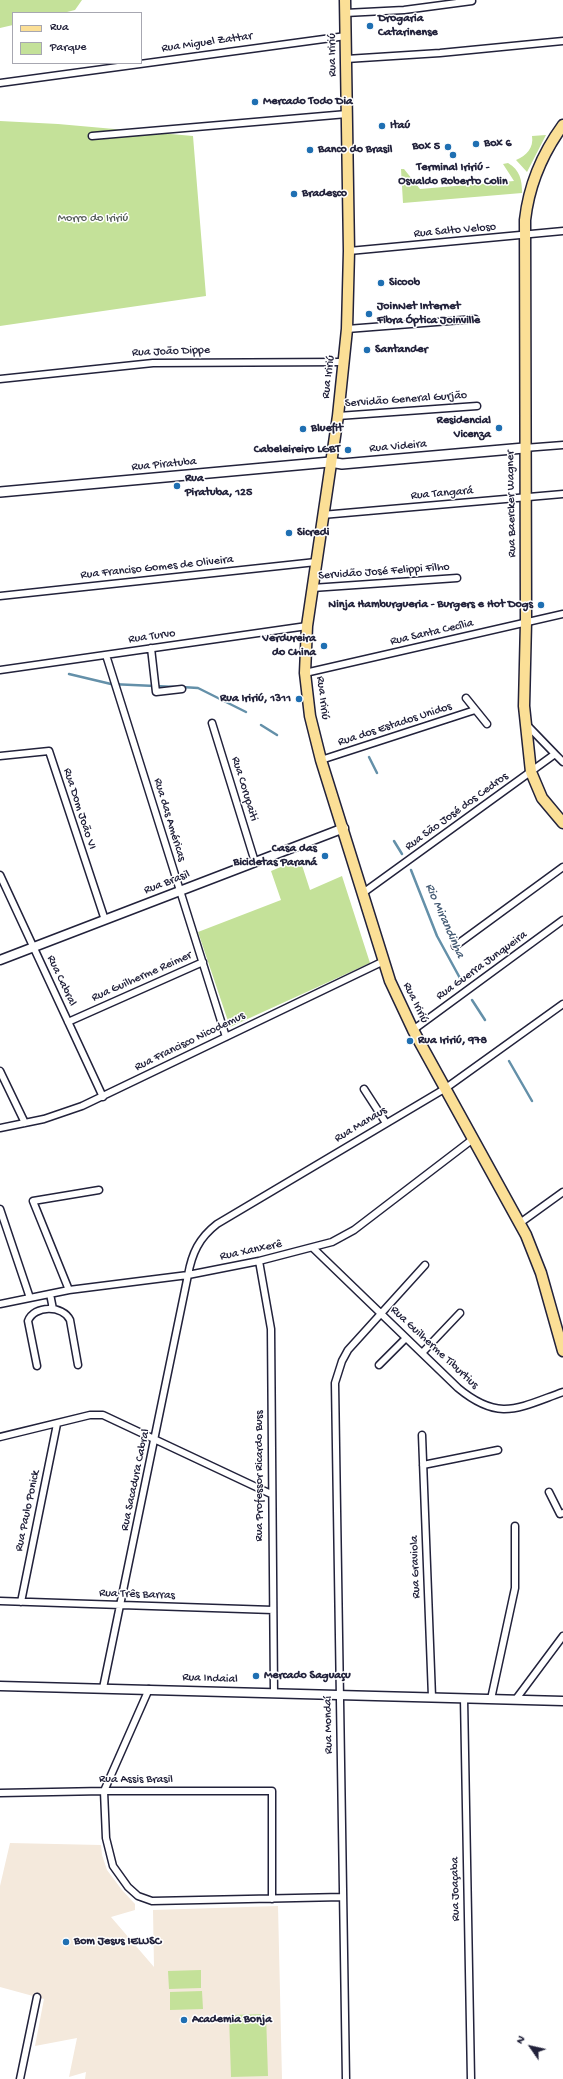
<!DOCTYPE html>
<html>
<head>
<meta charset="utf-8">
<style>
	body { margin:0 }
	#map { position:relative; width:563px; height:2079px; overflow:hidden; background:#fff; font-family:"Gochi Hand",sans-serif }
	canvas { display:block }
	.legend { position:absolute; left:12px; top:12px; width:130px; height:52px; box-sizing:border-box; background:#fff; border:1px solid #a7a7b1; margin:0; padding:5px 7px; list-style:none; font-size:12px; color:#22223b }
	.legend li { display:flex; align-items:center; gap:8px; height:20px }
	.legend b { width:20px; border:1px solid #a7a7b1 }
	.north { position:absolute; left:511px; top:2027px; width:40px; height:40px; -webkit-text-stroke:3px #fff; paint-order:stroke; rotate:304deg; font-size:11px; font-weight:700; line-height:16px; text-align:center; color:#22223b }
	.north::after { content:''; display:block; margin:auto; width:14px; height:18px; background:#22223b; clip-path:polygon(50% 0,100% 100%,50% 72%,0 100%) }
</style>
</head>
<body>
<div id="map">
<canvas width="563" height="2079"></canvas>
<ul class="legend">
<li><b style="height:5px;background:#fbdf96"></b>Rua</li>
<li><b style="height:11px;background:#c4e199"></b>Parque</li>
</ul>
<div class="north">N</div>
</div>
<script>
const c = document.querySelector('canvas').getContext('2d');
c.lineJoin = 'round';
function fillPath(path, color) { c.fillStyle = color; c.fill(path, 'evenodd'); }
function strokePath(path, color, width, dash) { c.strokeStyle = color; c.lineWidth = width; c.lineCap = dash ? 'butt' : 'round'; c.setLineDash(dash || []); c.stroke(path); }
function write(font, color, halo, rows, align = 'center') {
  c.font = font + ' "Gochi Hand",sans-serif'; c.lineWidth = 3; c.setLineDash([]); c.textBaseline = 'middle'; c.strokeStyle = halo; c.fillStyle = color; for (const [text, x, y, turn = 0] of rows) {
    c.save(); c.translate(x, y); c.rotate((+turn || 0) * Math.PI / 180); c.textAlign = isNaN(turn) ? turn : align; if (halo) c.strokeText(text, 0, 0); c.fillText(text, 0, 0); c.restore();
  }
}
fillPath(new Path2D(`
	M10,1843L101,1845L102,1855L107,1870L122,1890L135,1904V1910L111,1917L154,1967L153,1910L278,1906L282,2079H85L86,2072L69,2077L77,2038L35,2046L44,1999L0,1987V1886Z`), '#f4e9dc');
fillPath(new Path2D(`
	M0,0H82L75,10L63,13H13V25L0,28Z
	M0,121L58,124L193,136L206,296L0,326Z
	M546,135L527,172L516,160C526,156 534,148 532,136Z
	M508,163C520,170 522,180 522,193L403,203L401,169H404L420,189L514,181L503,164Z
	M300,859L310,890L342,876L370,963L230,1027L198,932L281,900L271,871Z
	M201,1970V1988L169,1989L168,1971Z
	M202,1991L203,2009L170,2010V1992Z
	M266,2014L268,2076L231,2077L229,2015Z`), '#c4e199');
strokePath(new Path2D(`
	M69,674L111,684L177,687
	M182,687L198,688L246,712
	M261,725L277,735
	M369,757L377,773
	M394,841L402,854
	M411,870L437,936L461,980
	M472,1000L485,1020
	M509,1061L532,1101`), '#6490a9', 2.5);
const minor = new Path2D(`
	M345,13L404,10L472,1
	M346,59L440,53L563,41
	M0,83L346,36
	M92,136L347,114
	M349,251L563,231
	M347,329L475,319
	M0,379L153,363L344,362
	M338,416L477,406
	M524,448L563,445
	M322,515L563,494
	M312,588L457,578
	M0,596L316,562
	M151,648L156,692L182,689
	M106,655L226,1037
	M0,670L307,626
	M305,673L563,614
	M466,698L487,724
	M212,723L255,862
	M526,724L555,754
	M0,756L49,751L105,920
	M321,760L475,710
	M0,875L103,1097
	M363,893L555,754L563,762
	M455,946L563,867
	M68,1022L203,962
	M413,1030L563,920
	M0,1071L25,1123
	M364,1089L386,1123
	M0,1128L44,1119L82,1106L384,961
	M0,1209L30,1298
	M520,1223L563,1192
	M313,1248L458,1388C499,1422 518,1408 563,1392
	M259,1261L271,1329L274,1693
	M69,1290L33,1201L99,1190
	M50,1294L53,1309
	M0,1304L69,1290L188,1275L259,1261L332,1242L354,1230L473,1139
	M422,1353L460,1313
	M379,1365L406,1338
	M37,1366L28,1321C34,1305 63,1305 70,1320L78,1365
	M422,1435L432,1697
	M0,1437L90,1415H103L271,1494
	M423,1465L498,1450
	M549,1492L560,1514L563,1513
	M0,1601L273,1610
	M21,1602L57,1424
	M103,1688L188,1275C192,1253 199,1238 217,1224L446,1088L563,1004
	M149,1689L104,1791L106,1838L113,1866L128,1887L138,1896L152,1901L343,1897
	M464,1698L471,2079
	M491,1699L515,1588V1526
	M516,1699L563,1636
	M0,1793L104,1791H272V1899
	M20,2079L37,1997
	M346,2079L335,1383L342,1361L348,1350L425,1265`);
const tertiary = new Path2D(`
	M0,960L344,828
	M0,1686L563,1701`);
const secondary = new Path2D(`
	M0,492L330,462L342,464L524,448`);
const primary = new Path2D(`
	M345,0L349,251L347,329L338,416L307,626L305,673L310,716L321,760L390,981L413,1030L526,1235L541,1273L563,1351
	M563,125C542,154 529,184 525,220L526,622L524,706L531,772L542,798L563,823`);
strokePath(minor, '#22223b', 9);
strokePath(tertiary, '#22223b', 11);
strokePath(secondary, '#22223b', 12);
strokePath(primary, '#22223b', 13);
strokePath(minor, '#fff', 6);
strokePath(tertiary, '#fff', 8);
strokePath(secondary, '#fff', 9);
strokePath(primary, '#fbdf96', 10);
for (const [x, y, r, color] of [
	[370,26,4,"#1f6fb2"],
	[255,102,4,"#1f6fb2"],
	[382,126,4,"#1f6fb2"],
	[476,144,4,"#1f6fb2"],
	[448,147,4,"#1f6fb2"],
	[310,150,4,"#1f6fb2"],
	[453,155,4,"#1f6fb2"],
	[294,194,4,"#1f6fb2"],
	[381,283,4,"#1f6fb2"],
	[369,314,4,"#1f6fb2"],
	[367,350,4,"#1f6fb2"],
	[499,428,4,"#1f6fb2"],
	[303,429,4,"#1f6fb2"],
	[348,450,4,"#1f6fb2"],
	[177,486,4,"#1f6fb2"],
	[289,533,4,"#1f6fb2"],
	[541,605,4,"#1f6fb2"],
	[324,646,4,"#1f6fb2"],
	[299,699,4,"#1f6fb2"],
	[325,856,4,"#1f6fb2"],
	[410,1041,4,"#1f6fb2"],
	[256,1676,4,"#1f6fb2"],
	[66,1942,4,"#1f6fb2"],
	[184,2020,4,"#1f6fb2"]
]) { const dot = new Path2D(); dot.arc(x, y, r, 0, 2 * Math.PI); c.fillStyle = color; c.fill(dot); strokePath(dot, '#fff', 1.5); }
write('bold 12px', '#22223b', '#fff', [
	["Drogaria",378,19],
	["Catarinense",378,33],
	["Mercado Todo Dia",263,102],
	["Itaú",390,126],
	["Box 6",484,144],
	["Box 5",440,147,"right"],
	["Banco do Brasil",318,150],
	["Terminal Iririú -",453,168,"center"],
	["Osvaldo Roberto Colin",453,182,"center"],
	["Bradesco",302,194],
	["Sicoob",389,283],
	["JoinNet Internet",377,307],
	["Fibra Óptica Joinville",377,321],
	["Santander",375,350],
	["Residencial",491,421,"right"],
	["Vicenza",491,435,"right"],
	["Bluefit",311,429],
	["Cabeleireiro LGBT",340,450,"right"],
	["Rua",185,479],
	["Piratuba, 125",185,493],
	["Sicredi",297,533],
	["Ninja Hamburgueria - Burgers e Hot Dogs",533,605,"right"],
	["Verdureira",316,639,"right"],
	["do China",316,653,"right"],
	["Rua Iririú, 1311",291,699,"right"],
	["Casa das",317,849,"right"],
	["Bicicletas Paraná",317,863,"right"],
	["Rua Iririú, 978",418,1041],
	["Mercado Saguaçu",264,1676],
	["Bom Jesus IELUSC",74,1942],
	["Academia Bonja",192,2020]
], 'left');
write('12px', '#22223b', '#fff', [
	["Rua Miguel Zattar",207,43,-8],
	["Rua Iririú",333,55,-91],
	["Rua Salto Veloso",455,231,-5],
	["Rua João Dippe",171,352,-2],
	["Rua Iririú",329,377,-83],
	["Servidão General Gurjão",406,400,-4],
	["Rua Videira",398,447,-5],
	["Rua Piratuba",164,465,-5],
	["Rua Tangará",442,494,-5],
	["Rua Baercker Wagner",512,504,-91],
	["Rua Franciso Gomes de Oliveira",157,568,-6],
	["Servidão José Felippi Filho",384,572,-4],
	["Rua Santa Cecília",432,633,-13],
	["Rua Turvo",152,637,-8],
	["Rua Iririú",322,698,83],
	["Rua dos Estados Unidos",395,725,-18],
	["Rua Corupaiti",244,789,73],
	["Rua Dom João VI",79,809,72],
	["Rua São José dos Cedros",457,812,-36],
	["Rua das Américas",169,820,73],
	["Rua Brasil",167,883,-21],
	["Rua Guerra Junqueira",482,966,-36],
	["Rua Guilherme Reimer",142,977,-24],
	["Rua Cabral",61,981,65],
	["Rua Iririú",415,1003,64],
	["Rua Francisco Nicodemus",190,1042,-26],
	["Rua Manaus",361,1125,-31],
	["Rua Xanxerê",251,1251,-12],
	["Rua Guilherme Tiburtius",434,1348,43],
	["Rua Professor Ricardo Buss",260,1476,-90],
	["Rua Sacadura Cabral",136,1480,-78],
	["Rua Paulo Ponick",28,1511,-78],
	["Rua Graviola",416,1567,-92],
	["Rua Três Barras",137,1595,2],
	["Rua Indaial",210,1679,2],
	["Rua Mondaí",329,1725,-91],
	["Rua Assis Brasil",136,1780],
	["Rua Joaçaba",456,1889,-91]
]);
write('12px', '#535b57', '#fff', [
	["Morro do Iririú",93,219]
]);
write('italic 13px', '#435972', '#fff', [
	["Rio Mirandinha",444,921,66]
]);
</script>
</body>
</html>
